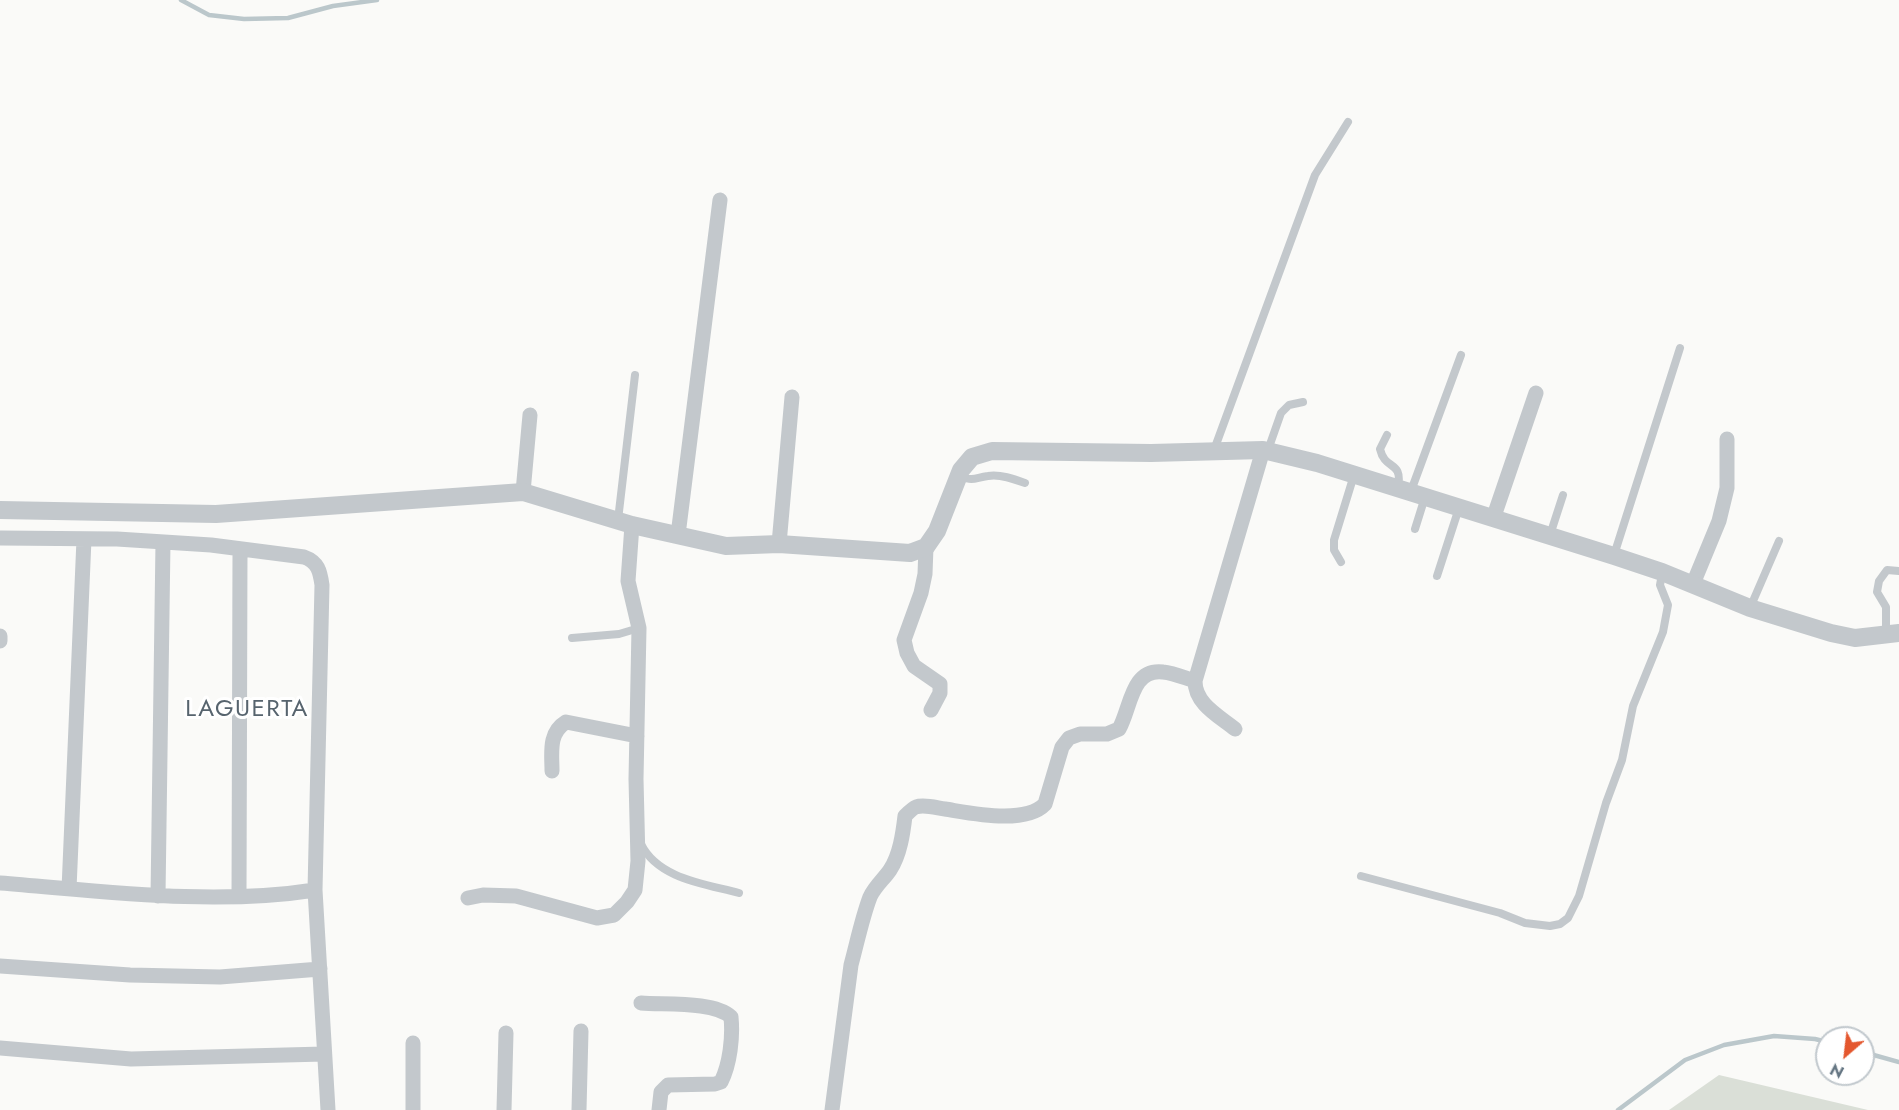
<!DOCTYPE html>
<html>
<head>
<meta charset="utf-8">
<style>
	body { margin:0 }
	#map { position:relative; width:1899px; height:1110px; overflow:hidden; background:#fafaf8; font-family:Jost,sans-serif }
	canvas { display:block }
	.north { position:absolute; left:1815px; top:1026px; width:60px; height:60px; box-sizing:border-box; background:#fff; border:2px solid #c1c8cd; border-radius:50%; rotate:208deg; font-size:16px; font-weight:700; line-height:24px; text-align:center; color:#657683 }
	.north::after { content:''; display:block; margin:auto; width:21px; height:27px; background:#e4572e; clip-path:polygon(50% 0,100% 100%,50% 72%,0 100%) }
</style>
</head>
<body>
<div id="map">
<canvas width="1899" height="1110"></canvas>
<div class="north">N</div>
</div>
<script>
const c = document.querySelector('canvas').getContext('2d');
c.lineJoin = 'round';
function fillPath(path, color) { c.fillStyle = color; c.fill(path, 'evenodd'); }
function strokePath(path, color, width, dash) { c.strokeStyle = color; c.lineWidth = width; c.lineCap = dash ? 'butt' : 'round'; c.setLineDash(dash || []); c.stroke(path); }
function write(font, color, halo, rows, align = 'center') {
  c.font = font + ' Jost,sans-serif'; c.lineWidth = 6; c.setLineDash([]); c.textBaseline = 'middle'; c.strokeStyle = halo; c.fillStyle = color; for (const [text, x, y, turn = 0] of rows) {
    c.save(); c.translate(x, y); c.rotate((+turn || 0) * Math.PI / 180); c.textAlign = isNaN(turn) ? turn : align; if (halo) c.strokeText(text, 0, 0); c.fillText(text, 0, 0); c.restore();
  }
}
fillPath(new Path2D(`
	M1719,1075L1868,1110H1669Z`), '#dadfd7');
strokePath(new Path2D(`
	M181,0L209,15L244,19L288,18L333,6L377,0
	M1863,1052L1899,1062
	M1618,1110L1685,1060L1724,1045L1774,1036L1815,1039L1827,1042`), '#bbc7cb', 4.5);
strokePath(new Path2D(`
	M1387,435L1380,449C1385,471 1403,460 1398,487
	M1214,450L1315,175L1348,122
	M1268,450L1281,413L1289,405L1303,402
	M960,477C975,481 974,478 988,476C1000,474 1014,479 1025,483
	M1411,491L1461,355
	M618,520L635,375
	M1415,529L1425,497
	M1550,535L1563,495
	M1614,555L1680,348
	M1341,562L1334,550V540L1354,475
	M1437,576L1459,508
	M1750,608L1779,541
	M1886,634V607L1877,592L1879,581L1887,570L1899,571
	M572,638L619,634L639,628
	M641,844C658,879 706,884 739,893
	M1361,876L1500,913L1525,923L1550,926L1560,924L1568,918L1579,896L1606,803L1622,760L1633,706L1663,632L1668,605L1660,585L1662,574`), '#c3c8cc', 8);
strokePath(new Path2D(`
	M523,492L530,415
	M1493,519L1536,393
	M678,535L720,200
	M0,538L117,539L211,545L304,557C318,562 320,571 322,585L315,890L328,1110
	M779,544L792,397
	M926,547L925,574L921,593L904,640L907,653L914,666L940,684V693L931,710
	M1693,584L1719,521L1727,488V439
	M0,636V641
	M1235,729C1219,716 1195,704 1195,681L1263,450
	M552,771C552,753 548,733 566,722L637,736
	M0,883C102,891 213,906 315,890
	M69,889L84,539
	M158,896L163,542
	M239,896L240,549
	M468,898L483,895L516,896L597,918L614,915L627,902L635,890L638,861L636,779L639,628L628,581L632,525
	M0,966L130,975L220,977L320,969
	M641,1003C665,1005 714,1001 731,1017C733,1037 730,1064 721,1082L715,1084L668,1085L661,1092L659,1110
	M0,1048L131,1059L324,1054
	M413,1110V1043
	M504,1110L506,1033
	M579,1110L581,1031
	M832,1110L851,965C857,943 862,918 870,897C875,886 884,879 890,870C900,855 903,833 905,816C908,813 913,808 916,807C924,804 937,808 945,809C971,813 1025,825 1045,804L1062,747L1069,738L1080,734H1107L1119,729C1131,708 1131,668 1163,672C1174,673 1185,678 1195,681`), '#c3c8cc', 15);
strokePath(new Path2D(`
	M0,510L216,514L523,492L632,525L726,546L779,544L910,553L926,547L937,531L961,470L972,457L992,451L1151,453L1263,450L1317,463L1614,556L1662,572L1750,608L1831,633L1855,638L1899,633`), '#c3c8cc', 18);
c.letterSpacing = '1.5px';
write('24px', '#57646e', '#fff', [
	["LAGUERTA",247,710]
]);
c.letterSpacing = '0px';
</script>
</body>
</html>
